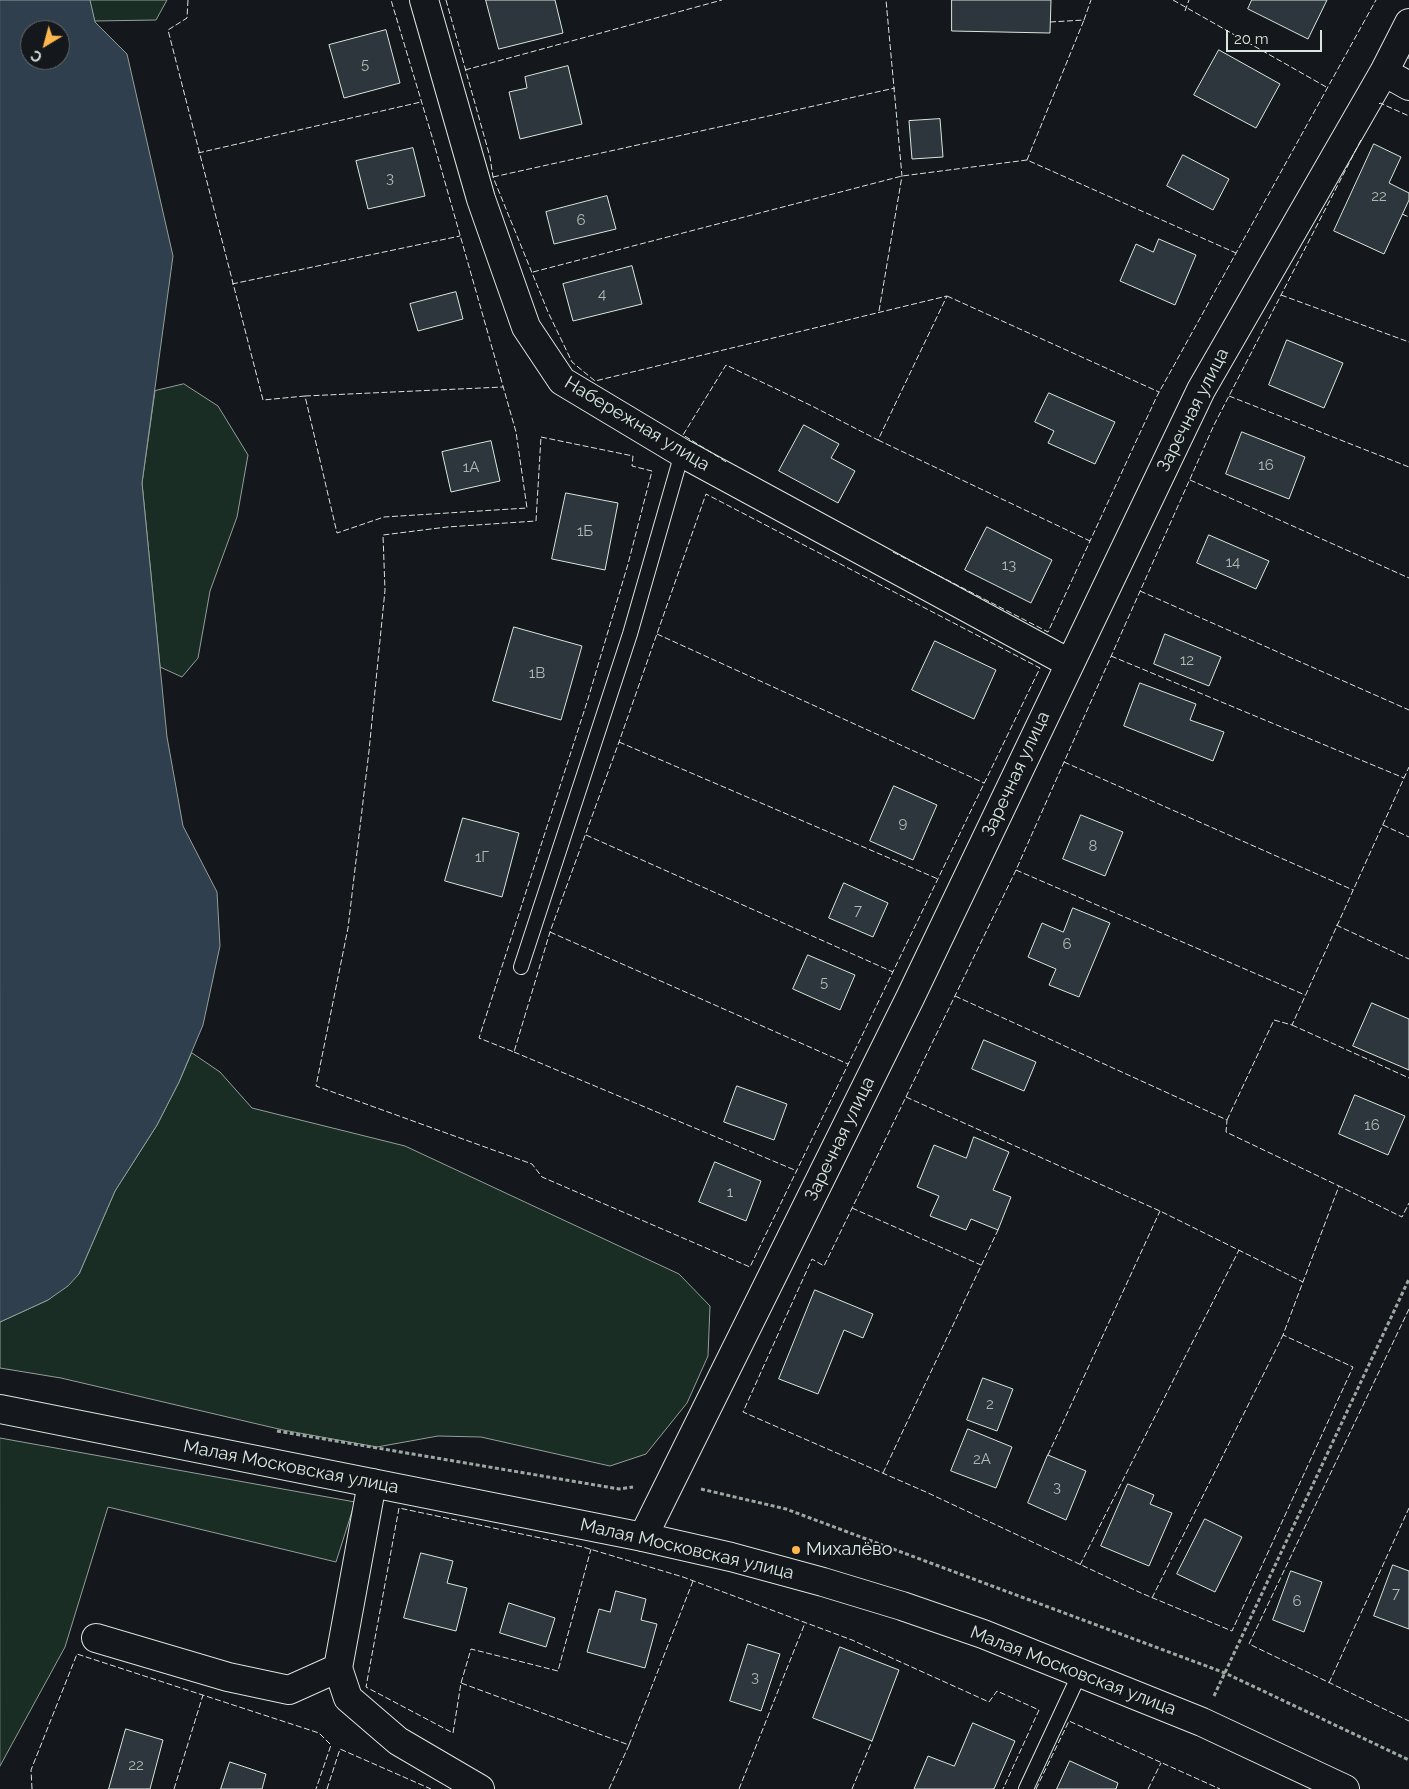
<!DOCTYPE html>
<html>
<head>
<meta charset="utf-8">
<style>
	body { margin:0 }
	#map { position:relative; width:1409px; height:1789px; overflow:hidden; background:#14181c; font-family:Raleway,sans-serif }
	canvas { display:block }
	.north { position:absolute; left:20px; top:20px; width:50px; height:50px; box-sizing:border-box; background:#14181c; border:1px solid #626a69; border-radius:50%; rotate:217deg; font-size:14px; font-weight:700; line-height:20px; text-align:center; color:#d8e6dc }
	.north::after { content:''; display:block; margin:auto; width:18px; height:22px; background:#ffb74d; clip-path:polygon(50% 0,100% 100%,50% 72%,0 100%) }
	.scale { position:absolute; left:1226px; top:30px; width:96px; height:22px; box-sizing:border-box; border:2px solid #d8e6dc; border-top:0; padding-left:6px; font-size:15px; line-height:18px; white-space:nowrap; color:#d8e6dc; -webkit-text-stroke:4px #14181c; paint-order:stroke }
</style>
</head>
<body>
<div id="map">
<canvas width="1409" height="1789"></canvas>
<div class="north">С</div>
<div class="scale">20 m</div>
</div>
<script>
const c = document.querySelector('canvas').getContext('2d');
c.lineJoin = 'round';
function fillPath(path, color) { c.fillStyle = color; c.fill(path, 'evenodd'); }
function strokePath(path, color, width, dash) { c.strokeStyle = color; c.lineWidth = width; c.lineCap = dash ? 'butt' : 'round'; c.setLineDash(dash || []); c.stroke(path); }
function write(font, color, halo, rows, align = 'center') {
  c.font = font + ' Raleway,sans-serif'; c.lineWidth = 4; c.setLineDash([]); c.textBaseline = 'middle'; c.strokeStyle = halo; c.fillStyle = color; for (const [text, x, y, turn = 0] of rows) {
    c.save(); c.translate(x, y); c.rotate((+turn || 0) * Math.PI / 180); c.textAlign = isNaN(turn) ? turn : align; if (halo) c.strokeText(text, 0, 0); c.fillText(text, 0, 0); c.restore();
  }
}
const green = new Path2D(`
	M90,0H167L156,20L95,21Z
	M184,384L218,406L248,455L237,517L210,591L198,658L182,677L160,667L142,483L155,391Z
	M192,1053L220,1072L252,1108L405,1146L679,1274L710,1306L708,1356L687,1403L646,1454L610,1466L481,1437L438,1436L377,1447L283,1430L61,1378L0,1368V1322L48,1300L79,1274L115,1191L157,1125L179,1082Z
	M0,1438L355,1502L336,1562L108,1507L65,1647L0,1766Z`);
fillPath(green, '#1a2d24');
strokePath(green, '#939e99', 1);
const water = new Path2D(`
	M0,0H90L95,22L127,54L173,256L142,483L167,737L183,826L217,892L220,946L203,1025L179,1082L157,1125L115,1191L79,1274L68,1286L48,1300L0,1322ZM30,30H60V60H30Z`);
fillPath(water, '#2f3f4d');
strokePath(water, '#939e99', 1);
const building = new Path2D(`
	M486,0H555L563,33L499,49Z
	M952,0H1051L1050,33L952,31Z
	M1252,0H1327L1308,39L1248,9Z
	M386,30L400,83L344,98L329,45Z
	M1219,50L1280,84L1256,128L1194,95Z
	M568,66L582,124L520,139L509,92L527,88L525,77Z
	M940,119L943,157L912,159L909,121Z
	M1374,144L1401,157L1389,183L1409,193V200L1384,254L1334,231Z
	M413,148L425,196L368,209L356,161Z
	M1183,155L1229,179L1213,210L1167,186Z
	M607,196L616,229L554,244L546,212Z
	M1159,239L1196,255L1175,305L1120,281L1136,244L1153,252Z
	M632,266L642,304L573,321L563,284Z
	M456,292L463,319L418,331L410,304Z
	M1287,340L1343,363L1324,408L1269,385Z
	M1049,393L1115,422L1095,464L1048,443L1054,431L1035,422Z
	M804,425L839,444L831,458L855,471L838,503L779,471Z
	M1242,432L1305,457L1289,499L1226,474Z
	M491,441L500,481L451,492L442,452Z
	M566,493L618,503L605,570L552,559Z
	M987,527L1052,560L1031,603L965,570Z
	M1209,535L1269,561L1256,589L1197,563Z
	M514,627L582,646L561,720L493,701Z
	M1165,634L1221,657L1209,686L1154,664Z
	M935,641L996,670L974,719L912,690Z
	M1140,683L1196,704L1190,720L1224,732L1213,761L1124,726Z
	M894,786L937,805L913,860L870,841Z
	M1081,815L1123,832L1105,876L1063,859Z
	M463,818L519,833L502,897L445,881Z
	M844,883L888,903L873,937L829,918Z
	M1073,908L1110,923L1079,997L1049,985L1056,969L1028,957L1042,923L1063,932Z
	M808,955L855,975L840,1010L793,989Z
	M1372,1003L1409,1019V1070L1353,1046Z
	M984,1040L1036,1062L1024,1091L972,1069Z
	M737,1086L787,1104L774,1140L724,1122Z
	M1355,1095L1405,1116L1388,1155L1339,1134Z
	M974,1137L1009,1152L993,1190L1011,1197L998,1230L971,1219L966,1230L930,1216L939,1196L917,1187L934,1145L966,1158Z
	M715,1162L761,1181L746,1221L699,1202Z
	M815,1290L873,1314L863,1338L844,1330L818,1394L779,1379Z
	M983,1378L1013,1389L997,1431L967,1420Z
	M968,1429L1012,1447L996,1488L951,1471Z
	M1048,1455L1086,1471L1066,1520L1028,1503Z
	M1128,1484L1154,1495L1150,1504L1172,1513L1149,1566L1101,1546Z
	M1205,1519L1242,1537L1215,1592L1177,1574Z
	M421,1553L453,1561L447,1583L467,1588L456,1631L404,1618Z
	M1393,1565L1409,1571V1629L1374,1616Z
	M1291,1571L1322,1582L1304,1632L1273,1620Z
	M616,1591L646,1599L641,1620L657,1624L645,1668L587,1652L599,1609L610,1612Z
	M509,1603L555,1618L546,1647L500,1633Z
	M748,1644L780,1654L761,1711L730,1701Z
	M840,1647L899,1670L872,1741L813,1718Z
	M973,1723L1015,1741L994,1789H914L928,1756L954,1766Z
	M126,1729L163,1740L150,1789H109Z
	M1070,1761L1118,1783L1116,1789H1057Z
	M230,1762L266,1774L262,1789H221Z`);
fillPath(building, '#2c363c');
strokePath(building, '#d8e6dc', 1);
const lane = new Path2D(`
	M521,967L630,634L682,453
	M1026,1789L1080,1673`);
const street = new Path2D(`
	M424,0L481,199L526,327L562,381L682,453L1069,663
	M1384,72L1409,86
	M372,1483L338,1668L348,1698L398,1741L480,1789
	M643,1537L910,998L1201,390L1384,72L1409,23
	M96,1638L228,1677L289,1690L338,1668`);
const secondary = new Path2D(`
	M0,1409L643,1537L731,1557L823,1582L902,1606L983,1634L1202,1722L1345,1789`);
strokePath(lane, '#d8e6dc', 16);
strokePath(street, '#d8e6dc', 30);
strokePath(secondary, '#d8e6dc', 30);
strokePath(new Path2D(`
	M277,1431L619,1489L633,1487
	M701,1489L786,1509L1225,1673L1409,1760
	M1214,1696L1409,1279`), '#9da8a2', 3, [4, 2.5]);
strokePath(lane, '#14181c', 14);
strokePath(street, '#14181c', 28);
strokePath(secondary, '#14181c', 28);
strokePath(new Path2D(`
	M188,0L187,18L168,30L263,400L305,396L337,533L384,517L527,508L516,432L433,140L391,0
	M446,0L490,157L493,177L548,312L572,362L595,381L947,296L878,440L812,406L726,365L683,435L728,463
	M1173,0L1328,88
	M1185,11L1189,0
	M1050,22L1084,20L1091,0
	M1409,56V59
	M465,70L722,0
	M1379,104L1380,103L1409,116
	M1361,140L1214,425L1016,870L824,1266L812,1259L743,1412L926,1492L1141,1593L1232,1631L1353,1367L1283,1335L1339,1186L1402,1217L1409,1203
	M198,153L421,102
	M1027,160L1084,20
	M493,177L895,88
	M1402,214L1409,217
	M533,272L902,176L1027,160L1236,253
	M232,284L460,236
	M1281,295L1409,342
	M947,296L1159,392
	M879,311L902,176L886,0
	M305,396L503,387
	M1229,396L1409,467
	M541,437L633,456L632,466L652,471L628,564L588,699L479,1038L514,1052L550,932L619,742L706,494L1040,668L750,1267L542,1177L532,1164L316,1086L348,928L369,751L385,590L383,535L447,527L536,521Z
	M878,440L1090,541
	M1190,480L1409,578
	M893,552L1048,632L1157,396L1376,0
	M1140,591L1409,710
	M657,634L984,783
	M1111,656L1404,778
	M619,742L938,879
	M1064,762L1353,890
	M1383,825L1409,837
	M586,835L893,972
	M1016,870L1305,995
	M1336,925L1409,959
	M550,932L848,1064
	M955,996L1227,1120L1226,1132L1339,1186
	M1292,1025L1409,1078
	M514,1052L797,1171
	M906,1097L1160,1211L1303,1282
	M1227,1120L1274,1020L1292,1025L1409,767
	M852,1208L981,1265
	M1409,1309L1249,1644L1409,1721
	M1048,1455L1160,1211
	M883,1473L998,1230
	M1080,1565L1239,1250
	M1152,1598L1283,1335
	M461,1683L471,1649L558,1671L591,1549
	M1329,1683L1409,1508
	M629,1745L693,1581
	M32,1789L31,1770L77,1654L319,1733L331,1745L316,1789
	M174,1789L203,1695
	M327,1789L340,1749L431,1789
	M609,1789L629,1745L461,1683L453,1733L366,1687L399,1508L583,1547L683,1577L852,1640L989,1702L997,1691L1039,1710L1003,1789
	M739,1789L805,1623
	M852,1789L872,1741
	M1036,1789L1069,1721L1220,1789
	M1148,1789L1161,1763`), '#d8e6dc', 1, [6, 2.5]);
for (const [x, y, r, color] of [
	[796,1550,5,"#ffb74d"]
]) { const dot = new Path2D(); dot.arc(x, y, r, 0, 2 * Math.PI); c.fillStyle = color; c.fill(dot); strokePath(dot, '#14181c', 2); }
write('15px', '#adbab4', null, [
	["5",365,64],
	["3",390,178],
	["22",1379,196],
	["6",581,220],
	["4",602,294],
	["16",1266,465],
	["1А",471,467],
	["1Б",585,531],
	["14",1233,562],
	["13",1009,565],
	["12",1187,660],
	["1В",537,673],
	["9",903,823],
	["8",1093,846],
	["1Г",482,857],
	["7",858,910],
	["6",1067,944],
	["5",824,982],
	["16",1372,1125],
	["1",730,1192],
	["2",990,1404],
	["2А",982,1459],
	["3",1057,1487],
	["7",1396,1593],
	["6",1297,1601],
	["3",755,1677],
	["22",136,1765]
]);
write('18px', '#d8e6dc', '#14181c', [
	["Заречная улица",1193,410,-63],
	["Набережная улица",637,424,31],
	["Заречная улица",1016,774,-65],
	["Заречная улица",840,1139,-64],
	["Малая Московская улица",291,1467,11],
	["Малая Московская улица",687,1549,13],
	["Малая Московская улица",1073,1671,21]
]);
write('18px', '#d8e6dc', '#14181c', [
	["Михалёво",806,1550]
], 'left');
</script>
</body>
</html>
